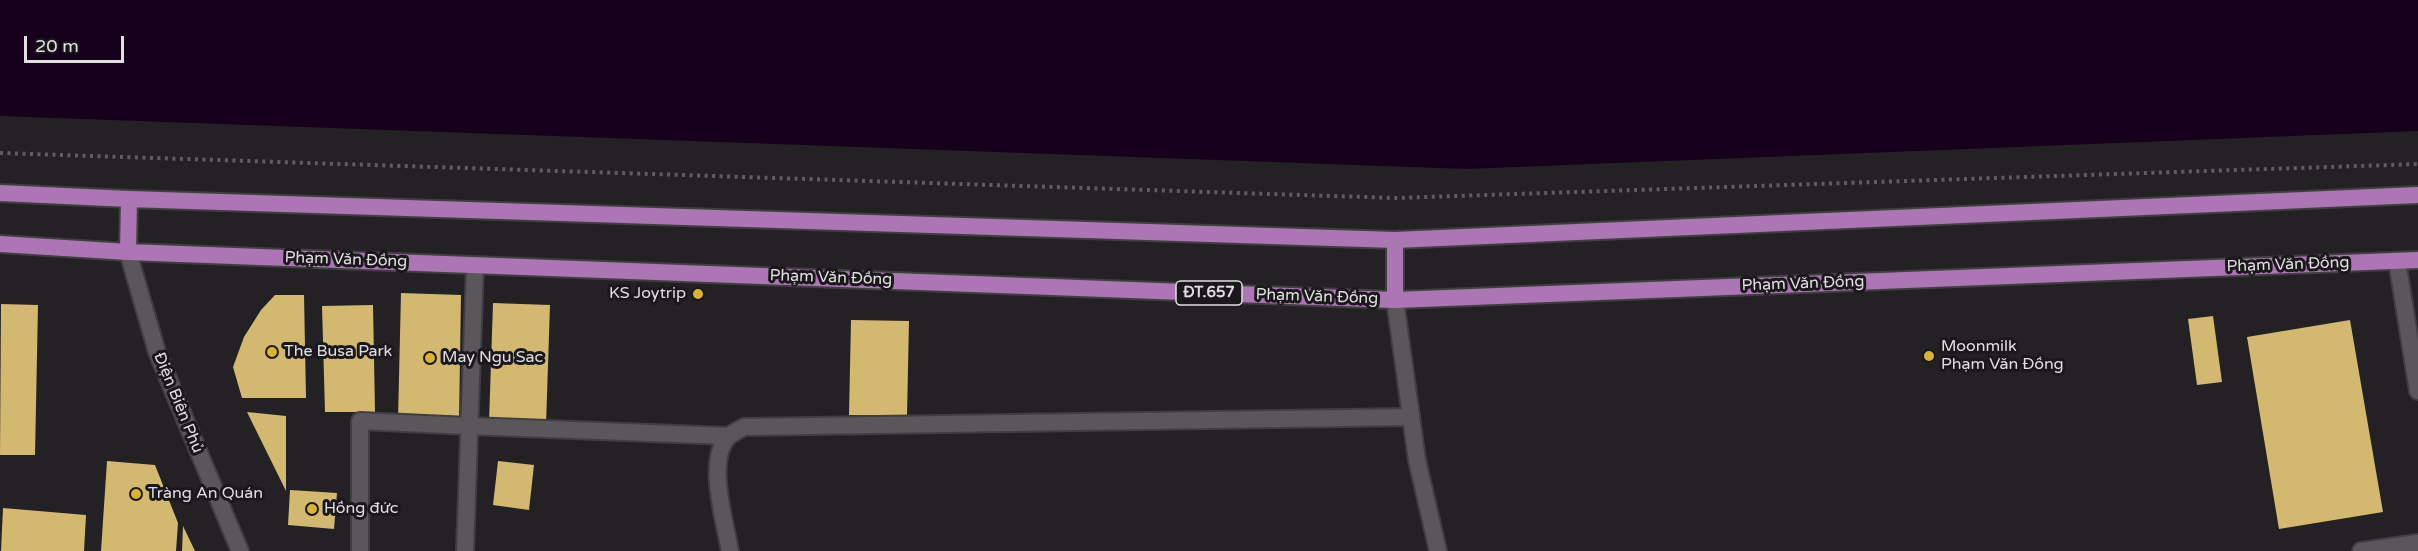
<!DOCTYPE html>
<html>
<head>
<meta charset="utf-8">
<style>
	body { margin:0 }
	#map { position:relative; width:2418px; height:551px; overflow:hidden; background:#242125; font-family:"Varela Round",sans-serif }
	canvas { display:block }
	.scale { position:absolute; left:24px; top:36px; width:100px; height:27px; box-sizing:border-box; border:3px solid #e1dfe1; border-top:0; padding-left:8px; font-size:18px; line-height:21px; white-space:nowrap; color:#e1dfe1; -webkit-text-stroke:4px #1b181b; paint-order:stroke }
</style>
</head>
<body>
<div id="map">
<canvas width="2418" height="551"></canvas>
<div class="scale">20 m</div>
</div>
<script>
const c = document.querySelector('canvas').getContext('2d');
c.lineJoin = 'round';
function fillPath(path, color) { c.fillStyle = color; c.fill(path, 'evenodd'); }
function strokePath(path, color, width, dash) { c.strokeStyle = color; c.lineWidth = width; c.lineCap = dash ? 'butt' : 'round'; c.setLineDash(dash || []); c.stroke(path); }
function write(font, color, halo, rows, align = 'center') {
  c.font = font + ' "Varela Round",sans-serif'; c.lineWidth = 6; c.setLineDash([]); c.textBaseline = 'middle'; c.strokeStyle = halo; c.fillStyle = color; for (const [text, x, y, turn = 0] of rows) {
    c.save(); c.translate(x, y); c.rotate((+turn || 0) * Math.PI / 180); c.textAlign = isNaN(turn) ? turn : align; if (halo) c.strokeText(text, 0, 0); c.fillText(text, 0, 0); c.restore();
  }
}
fillPath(new Path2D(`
	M0,0H2418V131L1466,169L0,116Z`), '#17001c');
fillPath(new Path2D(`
	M401,293L461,295L459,422L398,420Z
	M275,295H304L306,398H242L233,367L244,337L261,310Z
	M493,303L550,305L546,425L489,423Z
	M1,304L38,305L35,455H0Z
	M373,305L375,412H325L322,306Z
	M2213,316L2222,382L2197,385L2188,319Z
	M851,320L909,321L907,416L849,415Z
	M2350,320L2383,512L2279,529L2247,337Z
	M247,412L286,416V491Z
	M107,461L155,465L178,523L176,551H101Z
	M498,461L534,465L529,510L493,505Z
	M290,490L337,493L334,529L288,525Z
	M3,508L86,515L84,551H1Z
	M183,526L195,551H182Z`), '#d3b970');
const service = new Path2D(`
	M360,551V421L469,426`);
const minor = new Path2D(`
	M2397,261L2418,391
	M1395,300L1417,460L1438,551
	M469,426L728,436
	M465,551L475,265
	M730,551C725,522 706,460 728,437C732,433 739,430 744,427L1411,417
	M2361,551L2418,543`);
const tertiary = new Path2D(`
	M128,252L157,352L240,551`);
const primary = new Path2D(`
	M0,193L129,199L1395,240L2418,195
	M0,244L128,252L1395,300L2418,260
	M128,252L129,199
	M1395,300V240`);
strokePath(service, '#413e41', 20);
strokePath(minor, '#413e41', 20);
strokePath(tertiary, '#413e41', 20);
strokePath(primary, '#413e41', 20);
strokePath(new Path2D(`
	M0,153L1395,198L2418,164`), '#605d60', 4, [3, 4.5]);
strokePath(service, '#5a565a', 16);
strokePath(minor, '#5a565a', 16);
strokePath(tertiary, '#5a565a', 16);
strokePath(primary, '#ac76b5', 16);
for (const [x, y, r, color] of [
	[698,294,6,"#dbb333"],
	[272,352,6,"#dbb333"],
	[1929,356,6,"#dbb333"],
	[430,358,6,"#dbb333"],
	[136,494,6,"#dbb333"],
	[312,509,6,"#dbb333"]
]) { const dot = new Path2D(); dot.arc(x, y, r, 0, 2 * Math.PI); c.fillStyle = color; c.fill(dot); strokePath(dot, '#1b181b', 2); }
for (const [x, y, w] of [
	[1209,293,66]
]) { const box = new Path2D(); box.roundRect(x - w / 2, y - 12, w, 24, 4.5); c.fillStyle = '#1b181b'; c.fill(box); strokePath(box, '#e1dfe1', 1.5); }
write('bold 15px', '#e1dfe1', null, [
	["ĐT.657",1209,293]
]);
write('16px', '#e1dfe1', '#1b181b', [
	["Phạm Văn Đồng",346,260,2],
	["Phạm Văn Đồng",2288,265,-2],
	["Phạm Văn Đồng",831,278,2],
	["Phạm Văn Đồng",1803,284,-2],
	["Phạm Văn Đồng",1317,297,2],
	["Điện Biên Phủ",178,403,68]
]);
write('16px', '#e1dfe1', '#1b181b', [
	["KS Joytrip",686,294,"right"],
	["Moonmilk",1941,347],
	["Phạm Văn Đồng",1941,365],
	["The Busa Park",284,352],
	["May Ngu Sac",442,358],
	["Tràng An Quán",148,494],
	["Hồng đức",324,509]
], 'left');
</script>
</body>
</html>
